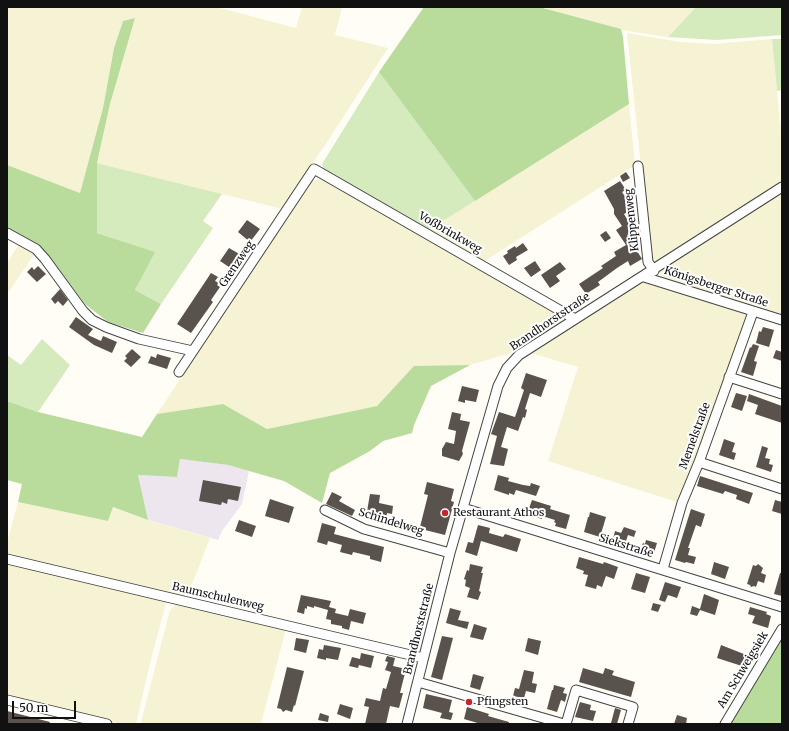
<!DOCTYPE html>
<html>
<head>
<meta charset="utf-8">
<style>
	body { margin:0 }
	#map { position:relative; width:789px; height:731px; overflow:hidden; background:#fffdf5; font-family:Merriweather,serif }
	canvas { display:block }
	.frame { position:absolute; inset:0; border:8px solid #111; pointer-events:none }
	.scale { position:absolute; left:12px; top:701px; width:64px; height:18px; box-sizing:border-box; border:2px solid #111; border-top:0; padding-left:5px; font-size:12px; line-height:14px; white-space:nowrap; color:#111; -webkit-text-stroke:3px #fff; paint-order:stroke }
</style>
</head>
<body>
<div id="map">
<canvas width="789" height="731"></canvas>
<div class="frame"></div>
<div class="scale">50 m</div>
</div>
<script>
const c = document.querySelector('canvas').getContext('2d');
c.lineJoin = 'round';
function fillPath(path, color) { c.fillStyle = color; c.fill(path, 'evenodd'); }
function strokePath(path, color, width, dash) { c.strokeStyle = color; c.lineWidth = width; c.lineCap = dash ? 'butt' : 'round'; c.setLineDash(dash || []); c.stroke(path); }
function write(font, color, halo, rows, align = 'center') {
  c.font = font + ' Merriweather,serif'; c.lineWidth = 4; c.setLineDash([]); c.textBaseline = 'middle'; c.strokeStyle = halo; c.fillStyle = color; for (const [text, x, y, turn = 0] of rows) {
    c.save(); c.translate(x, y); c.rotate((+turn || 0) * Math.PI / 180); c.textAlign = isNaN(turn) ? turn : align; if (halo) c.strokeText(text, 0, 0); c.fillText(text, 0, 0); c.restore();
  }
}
fillPath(new Path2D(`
	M180,459L228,465L249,471L242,504L222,531L218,540L148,520L138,475L177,477Z`), '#eee6ef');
fillPath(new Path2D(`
	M7,7H216L296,28L302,7H342L335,35L388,48L331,136L282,209L97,163L110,104L135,18L123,21L114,48L103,108L80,193L7,165Z
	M548,7H696L668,37L627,31L546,9Z
	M627,33L680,42L714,44L772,39L782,143V181L654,263L651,261Z
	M629,104L635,165L483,262L428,230Z
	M321,178L558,313L561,318V322L514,352L470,365L414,367L377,406L267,429L223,404L157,414L310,182Z
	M782,192V316L664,281L659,272Z
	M19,244L35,253L7,294V263Z
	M640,282H649L738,310L747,317L680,503L548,461L578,367L531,353L575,323Z
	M18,502L108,521L113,507L148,520L210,538L193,582L183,598L7,556V543Z
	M7,562L167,599L150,663L136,724H122L7,695Z
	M179,602L286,629L261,724H142L141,722L170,610Z`), '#f6f3d4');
fillPath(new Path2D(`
	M696,7H782V35L717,40L668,37Z
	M772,39H782V90L777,91Z
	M379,72L475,201L428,230L325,172L322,164Z
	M97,163L222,194L203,221L213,228L161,304L135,290L154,252L97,233Z
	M42,339L70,365L38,412L7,401V355L21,365Z`), '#d5ebbd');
fillPath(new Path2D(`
	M424,7H539L621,29L623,37L629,104L475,201L379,72Z
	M135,18L110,104L97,163V233L155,252L135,290L161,304L143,333L108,322L85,304L50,257L29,241L7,230V165L80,193L103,108L114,48L123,21Z
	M470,365L431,386L414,425L412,433L383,441L370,451L330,473L322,503L284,481L228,465L180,459L177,477L138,475L148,520L113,507L108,521L18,502L22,484L7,480V401L38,412L142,437L157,414L223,404L267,429L377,406L414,366Z
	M782,639V724H730Z`), '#b9dc9c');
fillPath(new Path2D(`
	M626,172L630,178L623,182L620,176Z
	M620,181L626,190L622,192L631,206L629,207L631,210L624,214L634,231L627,235L642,259L630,266L628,261L617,268L598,282L600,285L586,294L579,284L603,268L601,266L616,256L614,252L626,245L616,230L622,226L614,214V209L604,191Z
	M247,220L260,229L250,242L238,232Z
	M606,231L611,238L605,242L600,235Z
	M523,243L528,250L516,257L517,260L509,265L503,256L508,253L507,251L515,246L516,248Z
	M229,248L241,255L232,269L220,261Z
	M535,261L541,270L531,277L524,268Z
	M560,262L566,269L556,276L560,281L550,288L541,275Z
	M38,266L46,274L37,282L27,272L32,267L34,270Z
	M211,273L218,277L215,281L219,283L217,285L220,287L211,300L213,302L191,333L177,324Z
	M60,289L68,300L63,306L58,301L55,304L51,299Z
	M76,317L93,329L88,335L101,341L103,336L117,342L112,353L94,345L69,327Z
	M763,327L774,330L769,347L756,343L759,331L761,332Z
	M753,344L759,346L754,361L757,362L753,376L741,372L750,347L751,348Z
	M132,349L141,357L131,367L124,361L127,358L125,356Z
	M776,350L782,352V361L773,358Z
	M157,354L171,358L167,369L148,363L151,356L156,358Z
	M526,373L547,380L541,397L530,393L525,409L527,410L525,418L523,417L518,431L507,427L501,447L508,449L504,466L490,464L497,436L491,434L499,412L515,417L524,390L521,388Z
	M462,386L479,390L476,402L465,400V403L458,401Z
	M736,393L747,396L742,411L731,407Z
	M749,394L782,406V423L755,414L758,405L747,401Z
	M452,412L461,414L460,420L470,422L462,451L463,454L459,461L442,456V449L446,442L454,444L456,431L448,429Z
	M724,439L735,443L732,452L736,453L734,460L719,455Z
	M762,446L768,448L765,458L770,459L769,464L773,465L771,472L756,467Z
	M498,475L509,478L508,481L523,485L530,486L531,483L540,486L536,496L516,490L514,495L509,493V495L494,490Z
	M700,476L753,493L749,504L736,499L737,495L725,491L723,494L697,486Z
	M203,480L241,487L238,501L228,499L227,504L222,502L221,505L199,501Z
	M427,482L454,489L451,501L454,502L445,535L425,530V528L420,527L428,495L424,494Z
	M332,492L342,497L339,501L355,510L352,516L326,504Z
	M370,494L380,495L379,503L393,506L392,514L387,513L386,520L379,519V521L372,520V518L366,517Z
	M270,499L294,507L289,523L265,516Z
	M532,500L551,506L550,509L570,515L566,529L555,526L556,523L554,522L555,520L542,516V519L527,514Z
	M775,500L782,502V514L772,511Z
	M691,509L705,514L701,527L696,525L688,548H690L688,555L696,557L694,564L686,562L685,563L675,560Z
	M590,512L606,517L600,537L584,532L588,517H589Z
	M239,520L256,526L252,537L235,531Z
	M322,523L336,527L334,534L384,547L381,562L370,559V556L353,552L352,555L340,552L342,545L328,541L327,545L317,542Z
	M478,525L490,528L489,533L503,537L505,534L521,539L517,552L481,541L477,556L465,552L468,542L473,543Z
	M624,527L636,531L634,537L628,535L624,547L614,544L615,539H613L615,531L621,533Z
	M646,540L657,543L653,556L642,553L643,550L641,549L643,543L645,544Z
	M579,557L603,564L604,562L618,567L614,579L606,576L602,587L597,585L596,589L585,586L588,575L583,574L584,571L576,568Z
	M714,562L729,567L725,579L711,574Z
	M470,564L483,567L481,573H483L479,591L481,592L478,600L467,597L470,588L465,586L466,580L464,579L467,570L469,571Z
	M758,564L763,568L761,573L766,575L764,583L758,581L756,587L754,586L751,587L750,585L747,584L753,565L756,566Z
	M636,573L650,577L645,593L631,589Z
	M780,573H782V596L774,594Z
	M665,582L681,587L677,598L668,595L665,602L659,600Z
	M704,594L719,600L715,615L700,610L697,616L690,614L692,606L700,609Z
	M301,595L331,601L329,607L336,609L335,613L348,616L350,609L366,613L363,624L351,621L349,630L342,628V626L331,624V620L326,619L328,610L314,606V608L307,606V609L305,608L304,614L297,612Z
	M653,603L661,605L658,612L651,610Z
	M750,607L767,612L766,614L771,616L768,628L752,623L755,616L748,614Z
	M450,608L461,611L458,620L469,622L467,629L446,623Z
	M474,624L487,628L483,640L470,637Z
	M442,636L453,638L442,680L431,677Z
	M296,638L309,640L306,653L294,650Z
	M528,638L541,641L538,655L525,651Z
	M324,645L341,648L338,660L326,658V660L317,658L319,649L323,650Z
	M721,645L749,656L745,667L717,658Z
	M361,653L374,656L371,668L359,665L358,668L349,666L352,657L360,659Z
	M387,656L395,658L393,666L406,669L400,693H403L399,708L390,706L386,724H365L369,707L364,706L366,698L380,701L383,688L386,689L391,672L385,670L388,662L385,661Z
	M287,667L304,671L295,706L294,705L292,712L286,710L283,712L281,709L277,708Z
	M583,668L603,674L605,668L614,671L612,675L635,682L631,697L579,682Z
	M524,670L534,672L532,683L537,684L535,693L526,691L524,698L513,696L515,688L519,689Z
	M473,674L484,677L480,690L470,687Z
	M554,685L565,688L563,693L567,694L565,702L561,700L557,712L547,709L552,690H553Z
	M426,694L452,700L449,712L453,713L451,720L440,718L442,713L423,708Z
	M580,702L591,705L590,710L596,711L593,721L575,717Z
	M340,704L353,708L350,719L337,714Z
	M467,707L489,714L488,716L509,722V724H481L464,719Z
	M615,708L621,710L617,724L611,723Z
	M7,711L50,722L49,724H7Z
	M320,713L329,716L328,722L318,720Z
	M677,715L687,718L686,724H674Z`), '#5a524d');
const minor = new Path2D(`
	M638,166L648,262L654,271
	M7,233L36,249L45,259L83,311L92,320L106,327L139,339L193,351
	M644,277L782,320
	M179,372L314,169L575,319
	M729,377L782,394
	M699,462L782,489
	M463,508L782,607
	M325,510L364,529L450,553
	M7,559L423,658
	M663,569L682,503L699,462L753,312
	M418,682L564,724
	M7,700L107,724
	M407,724L450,553L498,386L507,368L519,355L782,187
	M566,724L576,690L633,707L628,724
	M725,724L782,629`);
strokePath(minor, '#444', 11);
strokePath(minor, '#fff', 9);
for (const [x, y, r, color] of [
	[445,513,4,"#c4262e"],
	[469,702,4,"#c4262e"]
]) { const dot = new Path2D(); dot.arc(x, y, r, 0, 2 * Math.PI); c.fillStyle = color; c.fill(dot); strokePath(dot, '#fff', 1.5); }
write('11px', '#111', '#fff', [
	["Klippenweg",632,220,-96],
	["Voßbrinkweg",450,233,30],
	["Grenzweg",237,264,-56],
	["Königsberger Straße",716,287,18],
	["Brandhorststraße",550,322,-34],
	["Memelstraße",695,436,-70],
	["Schindelweg",391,522,17],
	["Siekstraße",626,546,17],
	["Baumschulenweg",218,597,13],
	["Brandhorststraße",419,629,-76],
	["Am Schweigsiek",743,670,-59]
]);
write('11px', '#111', '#fff', [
	["Restaurant Athos",453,513],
	["Pfingsten",477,702]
], 'left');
</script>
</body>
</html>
